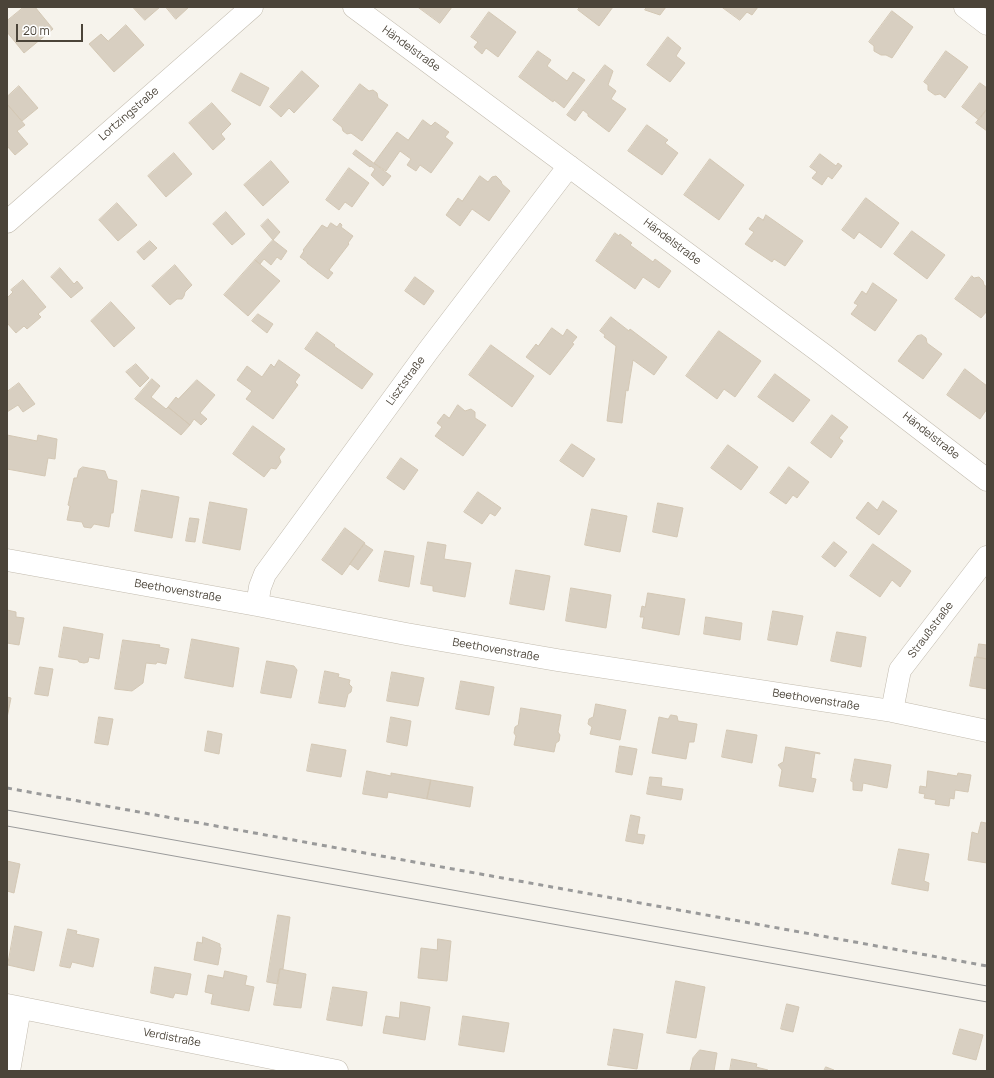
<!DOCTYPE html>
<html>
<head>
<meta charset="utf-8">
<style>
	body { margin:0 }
	#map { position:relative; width:994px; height:1078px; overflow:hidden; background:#f6f3ec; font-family:Manrope,sans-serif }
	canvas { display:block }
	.frame { position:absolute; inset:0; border:8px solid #4b4439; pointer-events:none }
	.scale { position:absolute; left:16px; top:24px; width:67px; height:18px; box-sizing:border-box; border:2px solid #4b4439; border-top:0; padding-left:5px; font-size:12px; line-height:14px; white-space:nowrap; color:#4b4439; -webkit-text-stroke:3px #fff; paint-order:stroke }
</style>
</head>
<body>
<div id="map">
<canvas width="994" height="1078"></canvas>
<div class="frame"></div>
<div class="scale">20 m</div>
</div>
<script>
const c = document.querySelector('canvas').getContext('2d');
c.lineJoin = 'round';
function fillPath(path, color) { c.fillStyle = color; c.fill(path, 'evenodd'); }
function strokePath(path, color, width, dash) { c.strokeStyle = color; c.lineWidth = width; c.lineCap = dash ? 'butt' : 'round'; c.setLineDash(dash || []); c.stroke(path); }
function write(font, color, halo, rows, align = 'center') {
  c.font = font + ' Manrope,sans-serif'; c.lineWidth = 4; c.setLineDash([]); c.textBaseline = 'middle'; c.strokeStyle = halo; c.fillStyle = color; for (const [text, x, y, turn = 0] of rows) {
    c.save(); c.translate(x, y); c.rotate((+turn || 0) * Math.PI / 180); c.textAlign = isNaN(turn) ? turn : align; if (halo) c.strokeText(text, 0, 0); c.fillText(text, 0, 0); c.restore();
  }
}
const building = new Path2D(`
	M24,7H35L53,29L24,53L7,32V21Z
	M133,7H160L145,20Z
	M166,7H189L176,19Z
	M418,7H452L440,23Z
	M580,7H613L599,26L578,10Z
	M647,7H666L660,15L645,10Z
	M722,7H758L752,15L747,12L740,20Z
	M892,11L913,27L892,58L886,55H881L874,51V46L869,42Z
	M489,12L516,32L498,57L486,48L482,54L474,47L478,42L471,37Z
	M126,25L144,45L114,72L89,44L101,34L108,41Z
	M668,37L681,48L676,56L685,63L670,82L647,65Z
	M538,51L551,60L547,66L567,81L573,72L585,80L564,108L554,100L553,102L519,77Z
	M946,51L968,67L945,98L940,94L935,95L928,90V85L924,82Z
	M605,65L613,71L608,85L616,91L611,99L626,109L609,132L588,116V114L583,110L575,121L567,115Z
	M302,71L319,86L294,113L289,108L281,117L270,107Z
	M241,73L269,88L260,106L232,91Z
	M980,83L987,88V109L979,120L962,107Z
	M360,84L369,91L373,90L377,93L378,98L388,105L362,141L351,133L347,134L343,131L342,127L333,120Z
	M19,86L38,108L22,121L7,104V97Z
	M212,103L231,124L221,134L225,139L213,150L189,123Z
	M7,104L25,125L17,131L28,144L15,155L7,146Z
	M987,109V131L976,123Z
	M423,120L431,126L435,122L449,132L445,137L453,143L431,173L420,165L416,171L407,165L411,159L400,151L386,171L374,163L397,132L408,140Z
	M647,125L668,140L665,143L678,153L662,175L628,151Z
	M356,150L391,176L383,186L371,175L375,169L371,166L370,167L353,154Z
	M174,153L192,174L166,197L148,176Z
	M820,154L836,166L838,163L842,166L832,179L828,176L822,185L812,178L817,172L810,167Z
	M710,159L744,185L719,220L684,195Z
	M271,161L289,182L263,206L244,185Z
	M349,168L369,183L352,207L345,202L339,210L326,200Z
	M480,176L488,182L492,177L496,176L501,181L502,184L510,191L489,221L472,209L460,226L446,215L458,198L462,201Z
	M866,198L899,223L881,248L859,232L854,239L842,230Z
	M117,203L137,225L118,241L99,220Z
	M226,212L245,234L232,245L213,224Z
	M766,215L803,241L785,266L774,259L772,262L745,244L754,232L749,229L758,217L763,220Z
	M268,219L280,232L273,240L261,226Z
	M331,223L337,227L340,223L342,225L341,227L353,236L348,243L349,244L329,270L333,273L328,279L307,263V262L300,257L304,251L303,250L322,225L327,228Z
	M912,231L945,255L927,279L894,254Z
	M615,233L619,236L620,234L632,243L630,245L653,262L655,259L671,271L659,288L643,277L635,289L596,261Z
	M273,240L287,251L281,260L277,257L271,265L264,259L260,264L255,260Z
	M150,241L157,248L144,260L137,252Z
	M255,260L280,281L248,316L224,295Z
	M175,265L192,285L185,292L184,296L182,299H177L170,305L152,286Z
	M60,268L74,284L77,281L83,288L71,298L51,277Z
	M972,276L974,278L979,277L983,281L984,285L987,287V311L981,318L955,299Z
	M415,277L434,291L424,305L405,291Z
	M23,280L46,307L38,314L41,317L27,329L24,326L16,333L7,323V298L13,292L11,290Z
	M873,283L897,300L875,331L851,314L858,305L854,303L862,291L866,294Z
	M111,302L135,328L114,347L91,321Z
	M258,314L273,324L267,333L252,321Z
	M611,317L629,331L630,329L667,357L654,375L633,360L628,391L626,390L622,423L607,421L616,346L604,337L605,335L600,331Z
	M552,328L563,336L567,329L577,337L572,343L574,344L550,375L526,357L536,344L538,346Z
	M719,331L761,361L735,397L724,389L717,399L686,376Z
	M317,332L335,345L334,346L373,374L362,389L305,349Z
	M922,335L926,338L927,343L942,354L923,379L898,361L917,336Z
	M491,345L534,376L512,407L469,375Z
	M279,360L300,375L295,382L298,385L273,419L246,399L252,391L237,380L247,366L262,377L271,364L274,367Z
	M136,364L149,378L140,387L126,372Z
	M965,369L987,386V409L980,419L947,395Z
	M775,374L810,400L793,422L758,397Z
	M152,379L160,386L151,397L166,409L168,407L190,425L181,435L135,399Z
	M197,380L215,395L200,413L207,419L201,425L194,419L190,425L168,407L176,397L178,399Z
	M19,383L35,404L23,412L18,405L7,412V392Z
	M458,405L465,411L471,409L475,412V418L486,425L463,456L435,436L442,427L437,423L444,414L449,418Z
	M832,415L848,427L839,438L843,441L831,458L811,443Z
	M253,426L285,449L279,457L281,462L276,469L271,468L264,477L233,454Z
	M7,435L37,441L38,435L57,439L55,459L48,458L45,476L7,469Z
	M572,444L595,459L583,477L560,461Z
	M728,445L758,467L741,490L711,468Z
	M401,458L418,470L404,490L387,478Z
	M83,467L105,471L108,479L117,481L113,513H111L109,527L94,524L91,528L84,527L82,522L67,520L70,506L68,505L74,478H77L79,470Z
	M789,467L809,482L797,498L793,495L786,504L770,493Z
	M142,490L179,497L172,538L135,531Z
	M478,492L501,508L495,516L490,513L482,524L464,512Z
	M883,501L897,511L879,535L856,518L868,502L877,510Z
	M210,502L247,509L240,550L203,543Z
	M658,503L683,508L677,537L653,532Z
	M592,509L627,516L620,552L585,545Z
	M190,518L199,519L195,542L186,541Z
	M345,528L365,543L342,575L322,560Z
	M428,542L446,545L444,559L471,563L465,597L433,591V586L421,584Z
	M834,542L847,552L835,567L822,557Z
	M364,544L373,550L358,570L350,564Z
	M873,544L911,571L900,587L892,580L880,597L850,576Z
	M385,551L414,556L409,587L379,581Z
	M516,570L550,576L544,610L510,604Z
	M571,588L611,595L606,628L566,621Z
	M648,593L685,599L679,635L642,628L644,617H640L642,606L645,607Z
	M7,610L16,612V617L24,618L19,645L7,643Z
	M773,611L803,616L797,645L768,640Z
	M706,617L742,623L740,640L704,634Z
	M64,627L103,634L99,659L89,657L88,662L84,663L79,662L78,660L59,657Z
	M837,632L866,637L861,667L831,661Z
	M192,639L239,648L233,687L185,678Z
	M123,640L160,645L159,647L169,649L166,664L157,662L156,664L146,663L143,683L132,691L115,689Z
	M979,644L987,645V659L977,657Z
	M975,657L987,659V689L970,686Z
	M267,661L294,666L297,670L291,698L261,693Z
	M40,667L53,669L48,696L35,694Z
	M325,671L339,674L338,677L350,680L349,684L352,687L351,692L348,694L345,707L319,703Z
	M392,672L424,678L418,706L387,701Z
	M461,681L494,687L489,715L456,709Z
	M7,697L11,698L7,718Z
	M596,704L626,710L620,740L590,734L592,727L588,724L589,719L593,717Z
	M521,708L561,715L558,732L560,735L559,741L556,743L554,752L514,745L516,736L514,733L515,727L518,725Z
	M671,715L677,716L678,721L697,724L694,742H689L686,759L652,753L659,717L668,719Z
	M99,717L113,719L108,745L95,743Z
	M391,717L411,721L407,746L387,742Z
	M727,730L757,735L752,763L722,757Z
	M208,731L222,734L219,754L205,751Z
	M312,744L346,750L341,777L307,771Z
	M620,746L637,749L632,775L616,772Z
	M786,747L820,753V754L815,753L811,778L816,779L813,792L779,786L782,770L778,765L783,762Z
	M855,759L891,765L887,788L863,783L862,791L853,790V782L851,781Z
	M367,771L391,776V773L431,780L427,799L388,792L387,798L363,794Z
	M928,771L957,776L958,773L971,775L968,792L955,790L954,799L950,798L949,806L935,804L936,800L924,798L925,794L919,793L920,786L926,787Z
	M650,777L662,778L661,786L683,789L681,800L647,794Z
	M431,780L473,787L470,807L427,799Z
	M631,815L640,817L637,834L645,835L643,844L626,841Z
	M987,817V863L968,860L972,832L978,834L981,822L986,823Z
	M899,849L929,854L924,881L929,883L928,891L892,884Z
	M7,861L20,864L14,893L7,891Z
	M278,915L290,917L283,969H280L278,984L267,982Z
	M15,926L42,932L34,971L8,965Z
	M68,929L77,931L76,934L99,939L93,967L72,962L70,968L60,966Z
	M203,937L220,944V947L221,948L218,965L194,960L197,942L202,943Z
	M438,939L451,941L447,981L418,978L421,948L437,950Z
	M155,967L191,974L187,995L175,993L173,998L151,993Z
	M280,969L306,974L301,1008L274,1005Z
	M225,971L247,976L245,985L254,987L249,1011L211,1004L213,994L205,992L208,975L223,978Z
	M676,981L705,987L696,1038L667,1033Z
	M333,987L367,992L362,1026L327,1020Z
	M401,1002L430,1007L425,1040L383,1033L386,1016L399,1018Z
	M787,1004L799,1007L793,1032L781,1029Z
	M463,1016L509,1023L504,1052L459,1045Z
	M614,1029L643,1034L637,1069L608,1065Z
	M960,1029L983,1035L976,1060L953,1054Z
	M700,1050L717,1053L714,1071H690L693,1058Z
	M732,1059L757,1064L756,1067L768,1070V1071H730Z
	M826,1067L834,1070V1071H824Z`);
fillPath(building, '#d8cfc1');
strokePath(building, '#d3c7b4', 1);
const street = new Path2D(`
	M354,7L824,355L987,480
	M965,7L987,24
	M7,222L252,7
	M7,560L257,605L406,634L557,660L892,711L987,731
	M257,605L260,587L265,574L428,351L569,166
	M892,711L900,670L987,557
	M7,1005L337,1071
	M9,1071L20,1008`);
strokePath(street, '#c2bbae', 23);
strokePath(street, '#fff', 22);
strokePath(new Path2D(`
	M7,810L987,986
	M7,826L987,1002`), '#9a9a9a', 1);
strokePath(new Path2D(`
	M7,788L987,966`), '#9a9a9a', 3, [5, 5]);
write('11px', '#4b4439', '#fff', [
	["Händelstraße",411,49,36],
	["Lortzingstraße",129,114,-41],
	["Händelstraße",672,242,37],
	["Lisztstraße",406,381,-54],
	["Händelstraße",931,436,38],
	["Beethovenstraße",178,591,10],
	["Straußstraße",931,630,-53],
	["Beethovenstraße",496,650,10],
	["Beethovenstraße",816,700,9],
	["Verdistraße",172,1038,11]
]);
</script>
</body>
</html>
